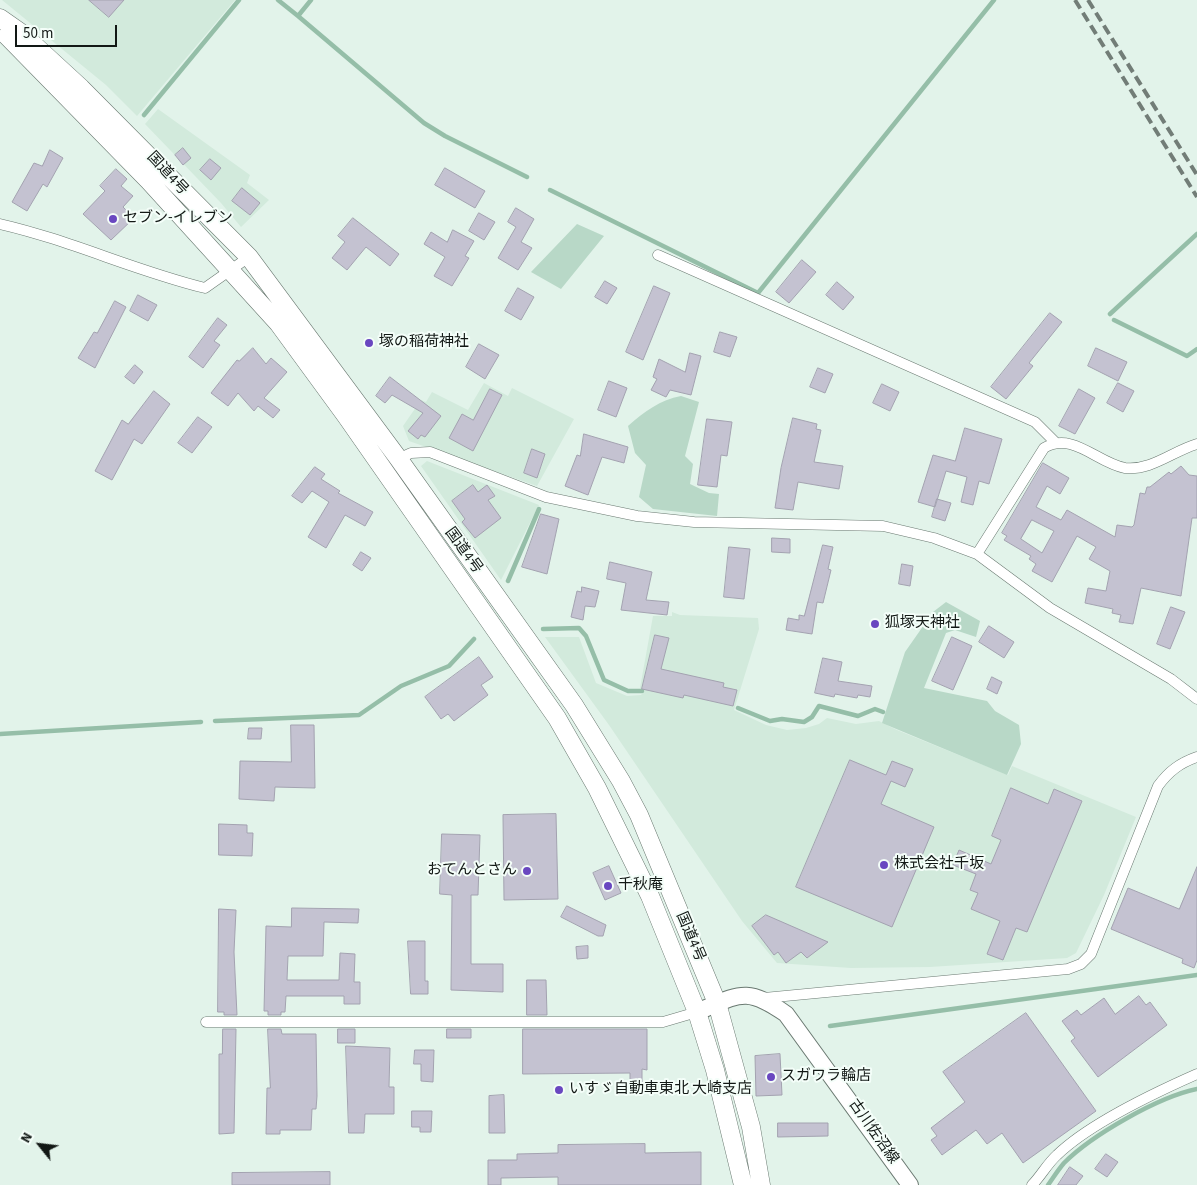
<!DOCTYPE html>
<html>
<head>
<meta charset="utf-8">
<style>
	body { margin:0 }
	#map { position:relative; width:1197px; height:1185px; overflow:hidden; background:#e2f3ea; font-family:"Source Sans 3",sans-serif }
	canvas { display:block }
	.north { position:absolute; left:15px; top:1120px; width:50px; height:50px; -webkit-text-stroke:4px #f4fef9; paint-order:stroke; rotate:299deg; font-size:14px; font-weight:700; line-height:20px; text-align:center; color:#121815 }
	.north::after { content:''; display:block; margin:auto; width:18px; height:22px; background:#121815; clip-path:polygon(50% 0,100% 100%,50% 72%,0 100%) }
	.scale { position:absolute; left:15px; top:25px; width:102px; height:22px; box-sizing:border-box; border:2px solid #121815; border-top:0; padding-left:6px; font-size:15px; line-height:18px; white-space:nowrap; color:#121815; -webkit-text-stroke:4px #f4fef9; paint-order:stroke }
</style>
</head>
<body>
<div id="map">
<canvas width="1197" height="1185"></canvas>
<div class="north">N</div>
<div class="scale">50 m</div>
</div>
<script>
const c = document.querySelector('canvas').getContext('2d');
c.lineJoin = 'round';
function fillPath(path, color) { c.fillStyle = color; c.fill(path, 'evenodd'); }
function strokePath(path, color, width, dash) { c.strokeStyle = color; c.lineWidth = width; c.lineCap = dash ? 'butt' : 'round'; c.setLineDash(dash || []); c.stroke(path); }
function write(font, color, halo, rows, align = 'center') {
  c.font = font + ' "Source Sans 3","Noto Sans JP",sans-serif'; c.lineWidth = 4; c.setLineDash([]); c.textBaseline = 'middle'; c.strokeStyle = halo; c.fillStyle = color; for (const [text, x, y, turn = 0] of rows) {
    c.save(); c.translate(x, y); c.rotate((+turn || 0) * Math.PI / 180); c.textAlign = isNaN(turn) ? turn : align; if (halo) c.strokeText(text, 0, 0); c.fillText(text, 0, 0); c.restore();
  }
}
fillPath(new Path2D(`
	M2,0H235L137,116L106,85Z
	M158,109L250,175L247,183L269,200L241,227L221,203L145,124Z
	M484,383L508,396L512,388L574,419L537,486L409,441L403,426L421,400L426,402L432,392L468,410Z
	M427,461L539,505L501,580L421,466Z
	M672,612L680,615L758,618L759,629L734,710L766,725L787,730L806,728L819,724L827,718L856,724L879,721L897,730L1008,775L1012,766L1136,817L1104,895L1076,953L1067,958L930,967L851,968L777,963L742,921L609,725L545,637H579L596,683L627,696L641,695L644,691L640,688L653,616H672Z`), '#d2eadc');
fillPath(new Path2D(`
	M577,224L604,236L561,289L531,272Z
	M681,396L699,402L685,456L693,464L690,484L709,493L719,494L717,516L653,509L639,497L646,465L635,453L628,426C645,411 660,400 681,396Z
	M946,602L980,621L976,637L955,630L946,633L924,688L987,701L995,711L1019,725L1021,744L1007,775L882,723L905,652L933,612Z`), '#b8d8c7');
strokePath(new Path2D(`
	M278,0L298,16L311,0
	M298,16L424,123L445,136L527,177
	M144,115L239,0
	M550,190L758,293L994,0
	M1110,314L1197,234
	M1114,320L1187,356L1197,349
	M508,581L539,509
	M543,629L579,628L586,636L604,680L628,691H642
	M738,708L770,721L782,719L804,722L812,717L819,706L858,716L875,709L883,712
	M215,721L359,715L401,686L449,666L474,639
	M0,734L201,722
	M830,1026L1197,975
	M1048,1185C1053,1178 1058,1170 1064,1163C1092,1135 1158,1097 1197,1089`), '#95bea8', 4.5);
const building = new Path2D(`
	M89,0H124L109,17Z
	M183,148L191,158L183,165L175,155Z
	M50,150L63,158L47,187L43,184L27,211L12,202L34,163L42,166Z
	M210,159L221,168L211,180L200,170Z
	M445,168L485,191L475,208L435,185Z
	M116,169L127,179L121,186L133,196L123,207L134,218L111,240L83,214L105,191L100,186Z
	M242,188L260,203L250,215L232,201Z
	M516,208L534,219L521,242L532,248L518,270L498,258L516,227L508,222Z
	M479,213L495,222L484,240L469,231Z
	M353,218L399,254L390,266L366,247L347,270L332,258L345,242L338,236Z
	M453,230L474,241L465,256L469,258L452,286L434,276L445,257L424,244L431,232L447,242Z
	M802,260L816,272L789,303L776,292Z
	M605,281L617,288L607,304L595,297Z
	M837,282L854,297L843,310L826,295Z
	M654,286L670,293L643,360L626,352Z
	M518,288L534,297L521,320L505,311Z
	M138,295L157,305L148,321L130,311Z
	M115,301L126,307L95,368L78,358L94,332L97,333Z
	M1050,313L1062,322L1029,363L1033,366L1006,399L991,387Z
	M218,318L227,325L214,341L220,345L203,368L189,357Z
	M720,332L737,337L730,357L714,352Z
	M479,344L499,355L485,379L466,367Z
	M253,348L266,364L271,358L287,372L264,398L280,410L273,418L258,406L254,411L238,393L228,406L211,393L237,360L239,361Z
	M1096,348L1127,362L1118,381L1088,366Z
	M690,353L701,356L691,395L670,390L666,397L651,390L657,379L653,377L659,359L685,372Z
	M135,365L143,372L134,384L125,377Z
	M818,368L833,374L825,393L810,387Z
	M390,377L441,416L425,437L421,435L418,439L408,431L423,413L392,395L385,403L376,396Z
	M609,381L627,388L616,417L598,410Z
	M1118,383L1134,391L1123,412L1107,403Z
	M882,384L899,392L890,411L873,403Z
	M490,389L502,395L473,451L449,438L462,414L473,420Z
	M1079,389L1095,398L1075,434L1059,426Z
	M154,391L170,404L142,444L134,439L112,480L95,471L122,420L128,424Z
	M198,417L212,427L192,453L178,443Z
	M793,418L817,424L816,429L821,430L814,462L843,466L839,489L798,482L793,510L775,508L781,468Z
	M707,419L732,422L727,456L721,455L717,487L698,485Z
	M965,428L1002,439L989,484L979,481L973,505L961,502L967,477L946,471L935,507L918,502L933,455L955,461Z
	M584,434L628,447L624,463L602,457L588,495L565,486L577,455L580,456Z
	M532,449L545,454L537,478L524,473Z
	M1043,463L1069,478L1060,494L1047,486L1036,507L1061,520L1067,510L1115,537L1117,525L1132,527L1134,525L1140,493L1145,494L1147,487H1150L1169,472L1171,474L1181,466L1189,475L1197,476V518H1192L1181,596L1141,588L1133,624L1119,622L1121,615L1112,613L1113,609L1085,603L1088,588L1106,591L1110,571L1089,559L1096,547L1077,536L1052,582L1032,571L1036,564L1029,559L1031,556L1004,540L1007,536L1002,533ZM1032,520L1054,531L1042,553L1021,539Z
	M315,467L325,474L321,479L340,491L338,493L373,512L365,526L345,515L326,548L308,537L329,502L312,491L302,503L292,496Z
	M473,485L478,492L487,485L495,496L488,500L501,518L475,538L462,522L465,519L452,501Z
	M937,499L951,503L945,521L932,517Z
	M541,514L559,519L547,574L522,567Z
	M772,538L790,539V553L772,552Z
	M823,545L833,547L828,569L831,570L823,603L817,602L812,634L786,630L788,618L799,620V615L804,616Z
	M729,547L750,549L744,599L724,597Z
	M361,552L371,558L362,571L353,565Z
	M610,562L652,572L646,600L669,602L667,615L621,610L626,583L607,579Z
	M902,564L913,566L910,586L899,584Z
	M582,587L599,591L595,607L585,606L583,620L571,617L577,591L581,592Z
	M1171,607L1185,612L1170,649L1157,644Z
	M989,626L1014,642L1004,658L979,642Z
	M655,635L669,638L661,669L724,683L723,687L737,690L733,706L684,695L683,698L642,689Z
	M952,637L972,646L953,690L932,681Z
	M479,657L493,677L481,685L488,695L454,721L448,714L441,719L425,697Z
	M823,658L842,662L838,681L872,686L870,697L858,695L857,698L835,694L834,697L815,693Z
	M992,677L1002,682L997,694L987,689Z
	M291,725H314L315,788L275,787L274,801L239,799L240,761L291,762Z
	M249,728H262L261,739H248Z
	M850,760L886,775L892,761L913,769L905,787L891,781L881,804L934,827L892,927L796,887Z
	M1011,788L1048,804L1054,789L1082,801L1027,932L1016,928L1003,960L987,954L1000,921L971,909L978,893L970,890L976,874L953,865L959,850L991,864L1001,840L992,836Z
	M556,814L558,899L504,900L503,815Z
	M219,824L247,825V833H253L252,856L219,855Z
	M442,834L480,835L478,895H471V964H503V992L451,990L452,895L440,894Z
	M609,866L621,893L605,900L593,873Z
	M1197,867V960L1194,968L1182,963L1183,959L1111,929L1128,888L1179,909Z
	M567,906L606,925L603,936H598L561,917Z
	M292,908L359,909L358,923L324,922L323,956H288L287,980H339L340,953L355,954L354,982H360V1004H344V996H286L285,1012H281V1015H268V1011H264L266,926L291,927Z
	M219,909L236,910L234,952L237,1015H224V1012H218Z
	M766,915L828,942L807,958L801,952L786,963L778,952L774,955L752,926Z
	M408,941H425V981H428V994H411Z
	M588,946V958L577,959L576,947Z
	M527,980H546L547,1015H527Z
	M1139,996L1146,1005L1150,1002L1167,1025L1098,1077L1071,1041L1075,1038L1062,1021L1077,1010L1081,1015L1104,998L1115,1014Z
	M1026,1013L1096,1111L1023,1163L1002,1133L987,1144L976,1130L942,1155L931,1140L937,1136L931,1128L965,1102L943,1072Z
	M223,1029H236L234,1133L219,1134V1054H222Z
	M268,1029H281L282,1034H316L317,1096L316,1109H312L311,1130H280V1134H266L267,1088H270Z
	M338,1029H355V1043H338Z
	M447,1029H471V1038H447Z
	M523,1029H647V1070L642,1069V1094H630V1073L523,1074Z
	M346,1046L390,1048L389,1087H394V1114H365L364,1133H349Z
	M415,1050H434L433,1082L421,1081V1064H414Z
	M780,1054L782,1095L756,1096L755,1056Z
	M504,1095L505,1133H489V1096Z
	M412,1111H432L431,1132H420V1127H412Z
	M778,1123H828V1136L778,1137Z
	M645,1144V1153L701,1152V1185H558V1177L501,1178V1185H488V1160H517V1154L558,1153V1145Z
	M1106,1154L1118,1162L1107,1177L1095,1169Z
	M1070,1167L1083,1176L1076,1185H1058Z
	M330,1172V1185H232V1173Z`);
fillPath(building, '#c4c2d1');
strokePath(building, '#a3a2b0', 1);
const minor = new Path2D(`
	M0,224C70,240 135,271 205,288L249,257
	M658,255L1035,422L1055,442
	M396,460L411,453L430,452L546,497L637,516L694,522L883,526L934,538L977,554L1050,608L1171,679L1197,699
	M977,554L1044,448C1073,431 1097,463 1125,468C1151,471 1173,451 1197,444
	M764,998L1068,969L1081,964L1091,954L1158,786C1169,771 1180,763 1197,757
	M206,1022H663L697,1012
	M1032,1185C1041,1176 1047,1164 1057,1155C1090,1123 1154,1093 1197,1074`);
const primary = new Path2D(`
	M697,1012C740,994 746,986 786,1014L910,1185`);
const trunk = new Path2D(`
	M0,18L20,32L81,88L249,257L398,458L574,705L621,781L639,815L717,1003L751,1127L761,1185
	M7,36L149,181L278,323L346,416L557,718L597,788L650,896L697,1012L715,1070L743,1185`);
strokePath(minor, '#6a7971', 11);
strokePath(primary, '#6a7971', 18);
strokePath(trunk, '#6a7971', 19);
strokePath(minor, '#fff', 10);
strokePath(primary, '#fff', 16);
strokePath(trunk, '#fff', 18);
strokePath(new Path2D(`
	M1075,0L1197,197
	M1088,0L1197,175`), '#727d77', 4, [10, 5]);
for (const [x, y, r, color] of [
	[113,219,5,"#6947c0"],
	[369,343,5,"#6947c0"],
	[875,624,5,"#6947c0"],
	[884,865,5,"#6947c0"],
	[527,871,5,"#6947c0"],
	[608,886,5,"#6947c0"],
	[771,1077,5,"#6947c0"],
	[559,1090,5,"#6947c0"]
]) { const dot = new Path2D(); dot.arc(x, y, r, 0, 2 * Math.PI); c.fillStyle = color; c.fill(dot); strokePath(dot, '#f4fef9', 2); }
write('15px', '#121815', '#f4fef9', [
	["国道4号",167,174,47],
	["国道4号",463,551,54],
	["国道4号",690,937,67],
	["古川佐沼線",873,1132,55]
]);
write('15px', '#121815', '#f4fef9', [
	["セブン-イレブン",123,219],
	["塚の稲荷神社",379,343],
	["狐塚天神社",885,624],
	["株式会社千坂",894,865],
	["おてんとさん",517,871,"right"],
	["千秋庵",618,886],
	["スガワラ輪店",781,1077],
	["いすゞ自動車東北 大崎支店",569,1090]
], 'left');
</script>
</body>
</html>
